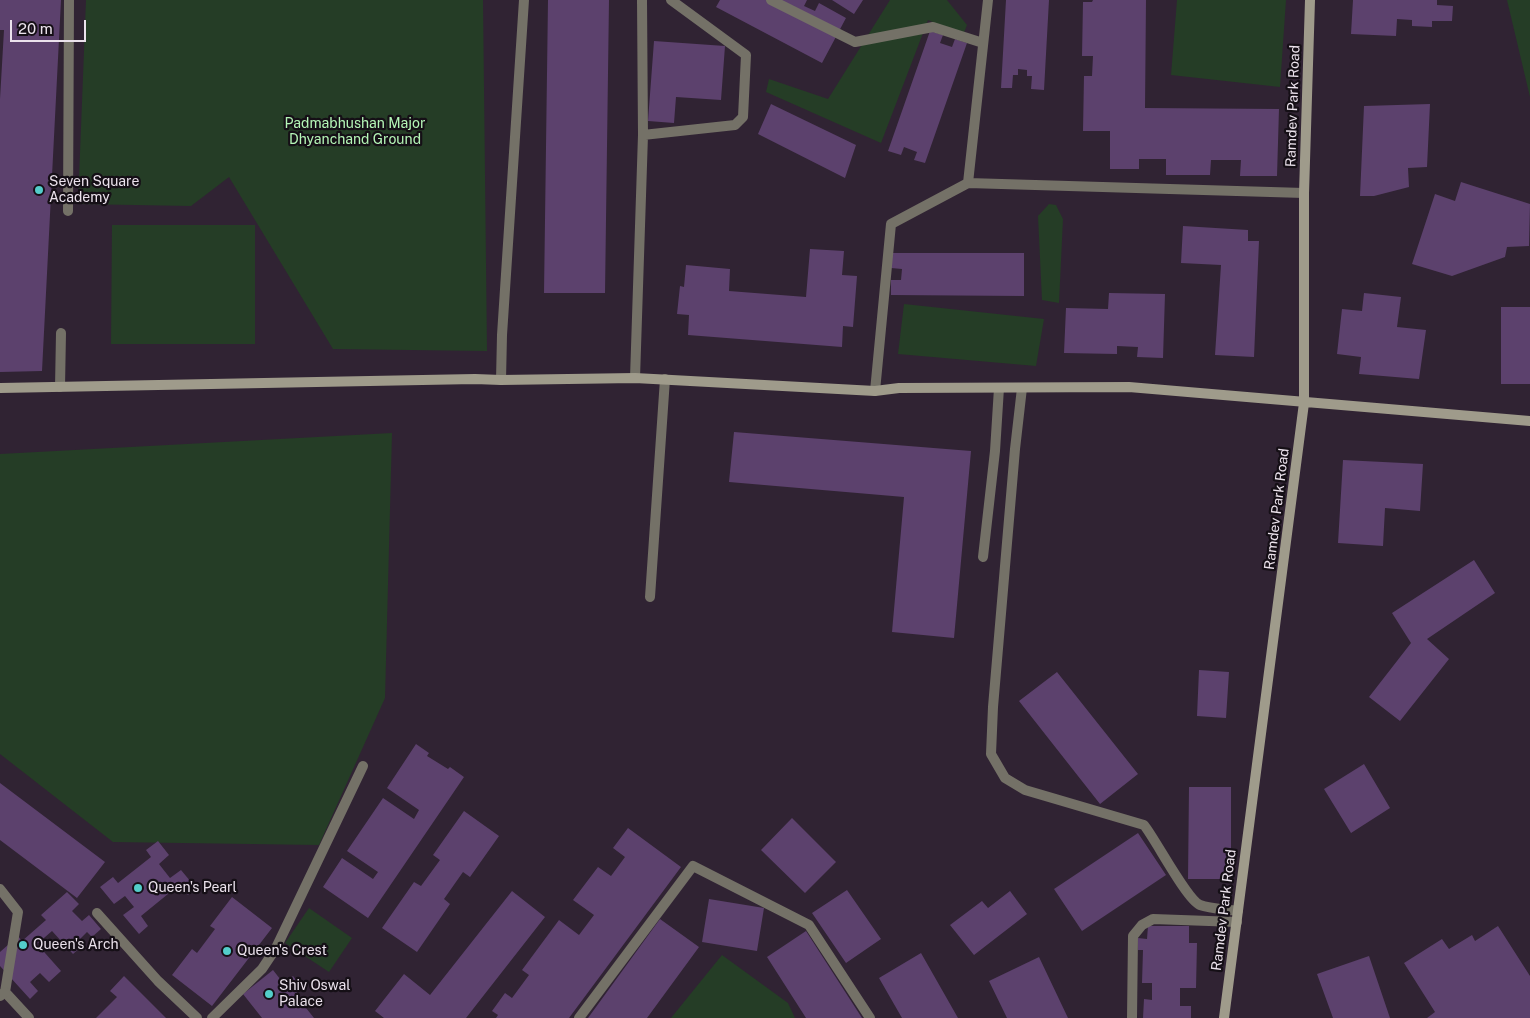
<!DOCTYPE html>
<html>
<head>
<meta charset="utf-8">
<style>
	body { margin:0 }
	#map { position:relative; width:1530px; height:1018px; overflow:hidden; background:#302333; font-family:"Public Sans",sans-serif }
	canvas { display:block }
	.scale { position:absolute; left:10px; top:20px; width:76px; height:22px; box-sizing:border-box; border:2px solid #ebe2ec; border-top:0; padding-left:6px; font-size:15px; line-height:18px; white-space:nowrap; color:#ebe2ec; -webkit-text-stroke:4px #150f16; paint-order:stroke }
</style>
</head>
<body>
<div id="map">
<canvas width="1530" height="1018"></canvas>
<div class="scale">20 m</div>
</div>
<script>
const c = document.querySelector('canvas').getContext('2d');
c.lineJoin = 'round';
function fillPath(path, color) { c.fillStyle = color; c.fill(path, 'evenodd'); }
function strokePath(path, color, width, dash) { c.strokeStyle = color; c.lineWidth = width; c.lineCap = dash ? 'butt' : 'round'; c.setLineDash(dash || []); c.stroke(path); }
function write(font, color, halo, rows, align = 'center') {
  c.font = font + ' "Public Sans",sans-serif'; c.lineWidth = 4.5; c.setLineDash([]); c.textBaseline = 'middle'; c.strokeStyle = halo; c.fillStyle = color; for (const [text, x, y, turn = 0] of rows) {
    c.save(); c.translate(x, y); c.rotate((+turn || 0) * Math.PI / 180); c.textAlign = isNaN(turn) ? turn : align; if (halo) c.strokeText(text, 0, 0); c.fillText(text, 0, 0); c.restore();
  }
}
fillPath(new Path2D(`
	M86,0H483L487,351L333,349L229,177L191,206L78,204Z
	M890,0H947L967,25L963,35L928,20L881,143L766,92L769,79L828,99Z
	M1177,0H1286L1280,87L1171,75Z
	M1507,0H1530V97Z
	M1049,204L1056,205L1063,219L1059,303L1042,300L1038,216Z
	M112,225H255V344H111Z
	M904,304L1044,319L1036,366L898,354Z
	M392,433L385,698L319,845L113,842L0,754V454Z
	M309,908L352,938L329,972L285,943Z
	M722,955L788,1003L795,1018H671Z`), '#253d26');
fillPath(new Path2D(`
	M0,0H61L42,371L0,372V99L4,30H0Z
	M548,0H609L605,293H544Z
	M720,0H807L804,6L815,11L819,3L846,18L822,63L716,7Z
	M832,0H863L854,14Z
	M1006,0H1049L1044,90L1031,89L1032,76H1027V70L1018,69V75H1013L1012,88H1001Z
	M1093,0H1146L1145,108L1279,109L1277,176H1240L1241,160H1211L1210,175H1166V159H1139V169H1110V131H1083L1084,76H1092L1093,56H1082L1083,2H1092Z
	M1353,0H1437V5L1453,6L1452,21H1432V27L1412,26V20L1397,19L1396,36L1351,34Z
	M930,31L943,35L940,43L952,47L955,39L967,43L925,163L914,160L917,152L904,147L901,155L888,151Z
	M654,41L725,46L721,100L676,97L674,123L648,121Z
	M771,104L856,145L845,178L758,134Z
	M1430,104L1427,167L1408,168L1409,187L1374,196H1360L1364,106Z
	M1461,182L1530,204L1529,246L1507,247L1505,257L1452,276L1412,264L1435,194L1455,201Z
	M1183,226L1248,230V241H1259L1254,357L1215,355L1221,265L1181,263Z
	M810,249L844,251L842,275L857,276L853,327L843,326L842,347L688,335L689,315L677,314L680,286L684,287L686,265L730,269L729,291L806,297Z
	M891,253H1024V296L891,295V280H901L902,269L891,268Z
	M1109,293L1165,294L1163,358L1137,357L1138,347L1117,346V354L1064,353L1066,308L1108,309Z
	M1364,293L1401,297L1397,327L1426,330L1419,379L1359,374L1361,357L1337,354L1342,309L1362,311Z
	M1501,307H1530V384H1501Z
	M734,432L971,451L954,638L892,632L904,497L729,482Z
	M1343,460L1423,464L1420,511L1385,508L1383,546L1338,543Z
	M1474,560L1495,593L1427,639L1449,659L1400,721L1369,697L1411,643L1392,613Z
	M1199,670L1229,672L1226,718L1197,716Z
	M1057,672L1138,774L1100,804L1019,701Z
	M416,744L429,753L427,756L448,769L450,767L464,777L368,918L323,887L342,858L373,879L378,872L347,851L383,798L414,819L419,810L387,788Z
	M1364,764L1390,808L1351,833L1324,789Z
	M0,783L105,862L77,898L0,840Z
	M1189,787H1231V879H1188Z
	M464,811L499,836L470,877L463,872L444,899L450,904L417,952L382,928L414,882L421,886L440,860L433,855Z
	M792,818L836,862L805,893L761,850Z
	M628,828L681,867L569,1018H496L498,1015L492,1011L505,993L512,998L529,975L522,970L559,920L579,935L594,915L573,900L598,867L611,876L625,857L613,848Z
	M1138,833L1166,875L1082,931L1054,889Z
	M158,841L169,855L159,864L170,878L181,870L196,888L188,895L179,885L141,916L148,926L139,934L123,915L134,907L125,896L114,904L100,887L113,877L118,883L151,857L146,850Z
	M847,890L881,939L846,963L812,913Z
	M512,891L545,917L466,1018H384L375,1011L404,974L430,995Z
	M1010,891L1027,914L974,955L950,925L982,901L988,908Z
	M67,892L79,904L72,911L82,921L89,915L101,929L92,937L87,932L78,941L82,946L73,954L52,931L37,944L61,971L49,982L40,973L30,982L38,991L30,999L0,966V952L18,936L22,941L46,920L41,915Z
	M232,897L272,928L212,1006L172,975L192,949L197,953L215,929L210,926Z
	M709,899L764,908L757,951L702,942Z
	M660,919L699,947L647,1018H588Z
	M1148,926H1189V943H1197L1196,988H1180V1006H1191V1018H1143L1144,999L1152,1000V983H1142L1143,950H1138V938L1147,939Z
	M1498,926L1530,976V1018H1427L1435,1012L1404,963L1442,939L1449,949L1472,935L1475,941Z
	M806,931L862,1018H806L767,957Z
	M921,953L958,1018H902L879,978Z
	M1369,956L1390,1018H1333L1317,974Z
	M1039,957L1068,1018H1007L989,981Z
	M273,970L284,984L293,976L302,988L295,994L314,1018H262L243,994Z
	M124,976L166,1018H96L117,997L110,991Z`), '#5c416d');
strokePath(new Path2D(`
	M68,211L69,0
	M60,387L61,333
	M0,889L18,912L5,992L29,1018
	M97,913L158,981L197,1018`), '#747167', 10);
strokePath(new Path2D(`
	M642,0L643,135L735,125L743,117L746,55L671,0
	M771,0L855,42L933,27L983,43
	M988,0L968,183L1304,193
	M635,378L643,135
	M501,380L502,335L524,0
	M1022,388L1015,449L993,707L991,754L1005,778L1025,790L1144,825C1156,840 1187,900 1200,905C1211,909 1226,909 1238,911
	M875,391L891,224L968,183
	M983,557L995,451L999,388
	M650,597L665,379
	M0,996L5,992
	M212,1018L262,969L276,948L363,766
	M579,1018L693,866L809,925L870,1018
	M1132,1018L1133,936L1142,925L1153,919L1237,922`), '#747167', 10);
strokePath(new Path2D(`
	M0,388L475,379L501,380L635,378L875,391L899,388L1129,387L1530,421
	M1224,1018L1304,403V193L1310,0`), '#9f9b8b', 10);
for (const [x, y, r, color] of [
	[39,190,5,"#53cdca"],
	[138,888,5,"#53cdca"],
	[23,945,5,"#53cdca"],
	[227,951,5,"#53cdca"],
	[269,994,5,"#53cdca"]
]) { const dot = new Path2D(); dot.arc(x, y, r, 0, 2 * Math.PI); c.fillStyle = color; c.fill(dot); strokePath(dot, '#150f16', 2); }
write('14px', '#ebe2ec', '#150f16', [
	["Ramdev Park Road",1293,106,-88],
	["Ramdev Park Road",1277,509,-83],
	["Ramdev Park Road",1224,910,-83]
]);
write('14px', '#b4f5b6', '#150f16', [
	["Padmabhushan Major",355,124],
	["Dhyanchand Ground",355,140]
]);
write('14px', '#ebe2ec', '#150f16', [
	["Seven Square",49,182],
	["Academy",49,198],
	["Queen's Pearl",148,888],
	["Queen's Arch",33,945],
	["Queen's Crest",237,951],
	["Shiv Oswal",279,986],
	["Palace",279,1002]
], 'left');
</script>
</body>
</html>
